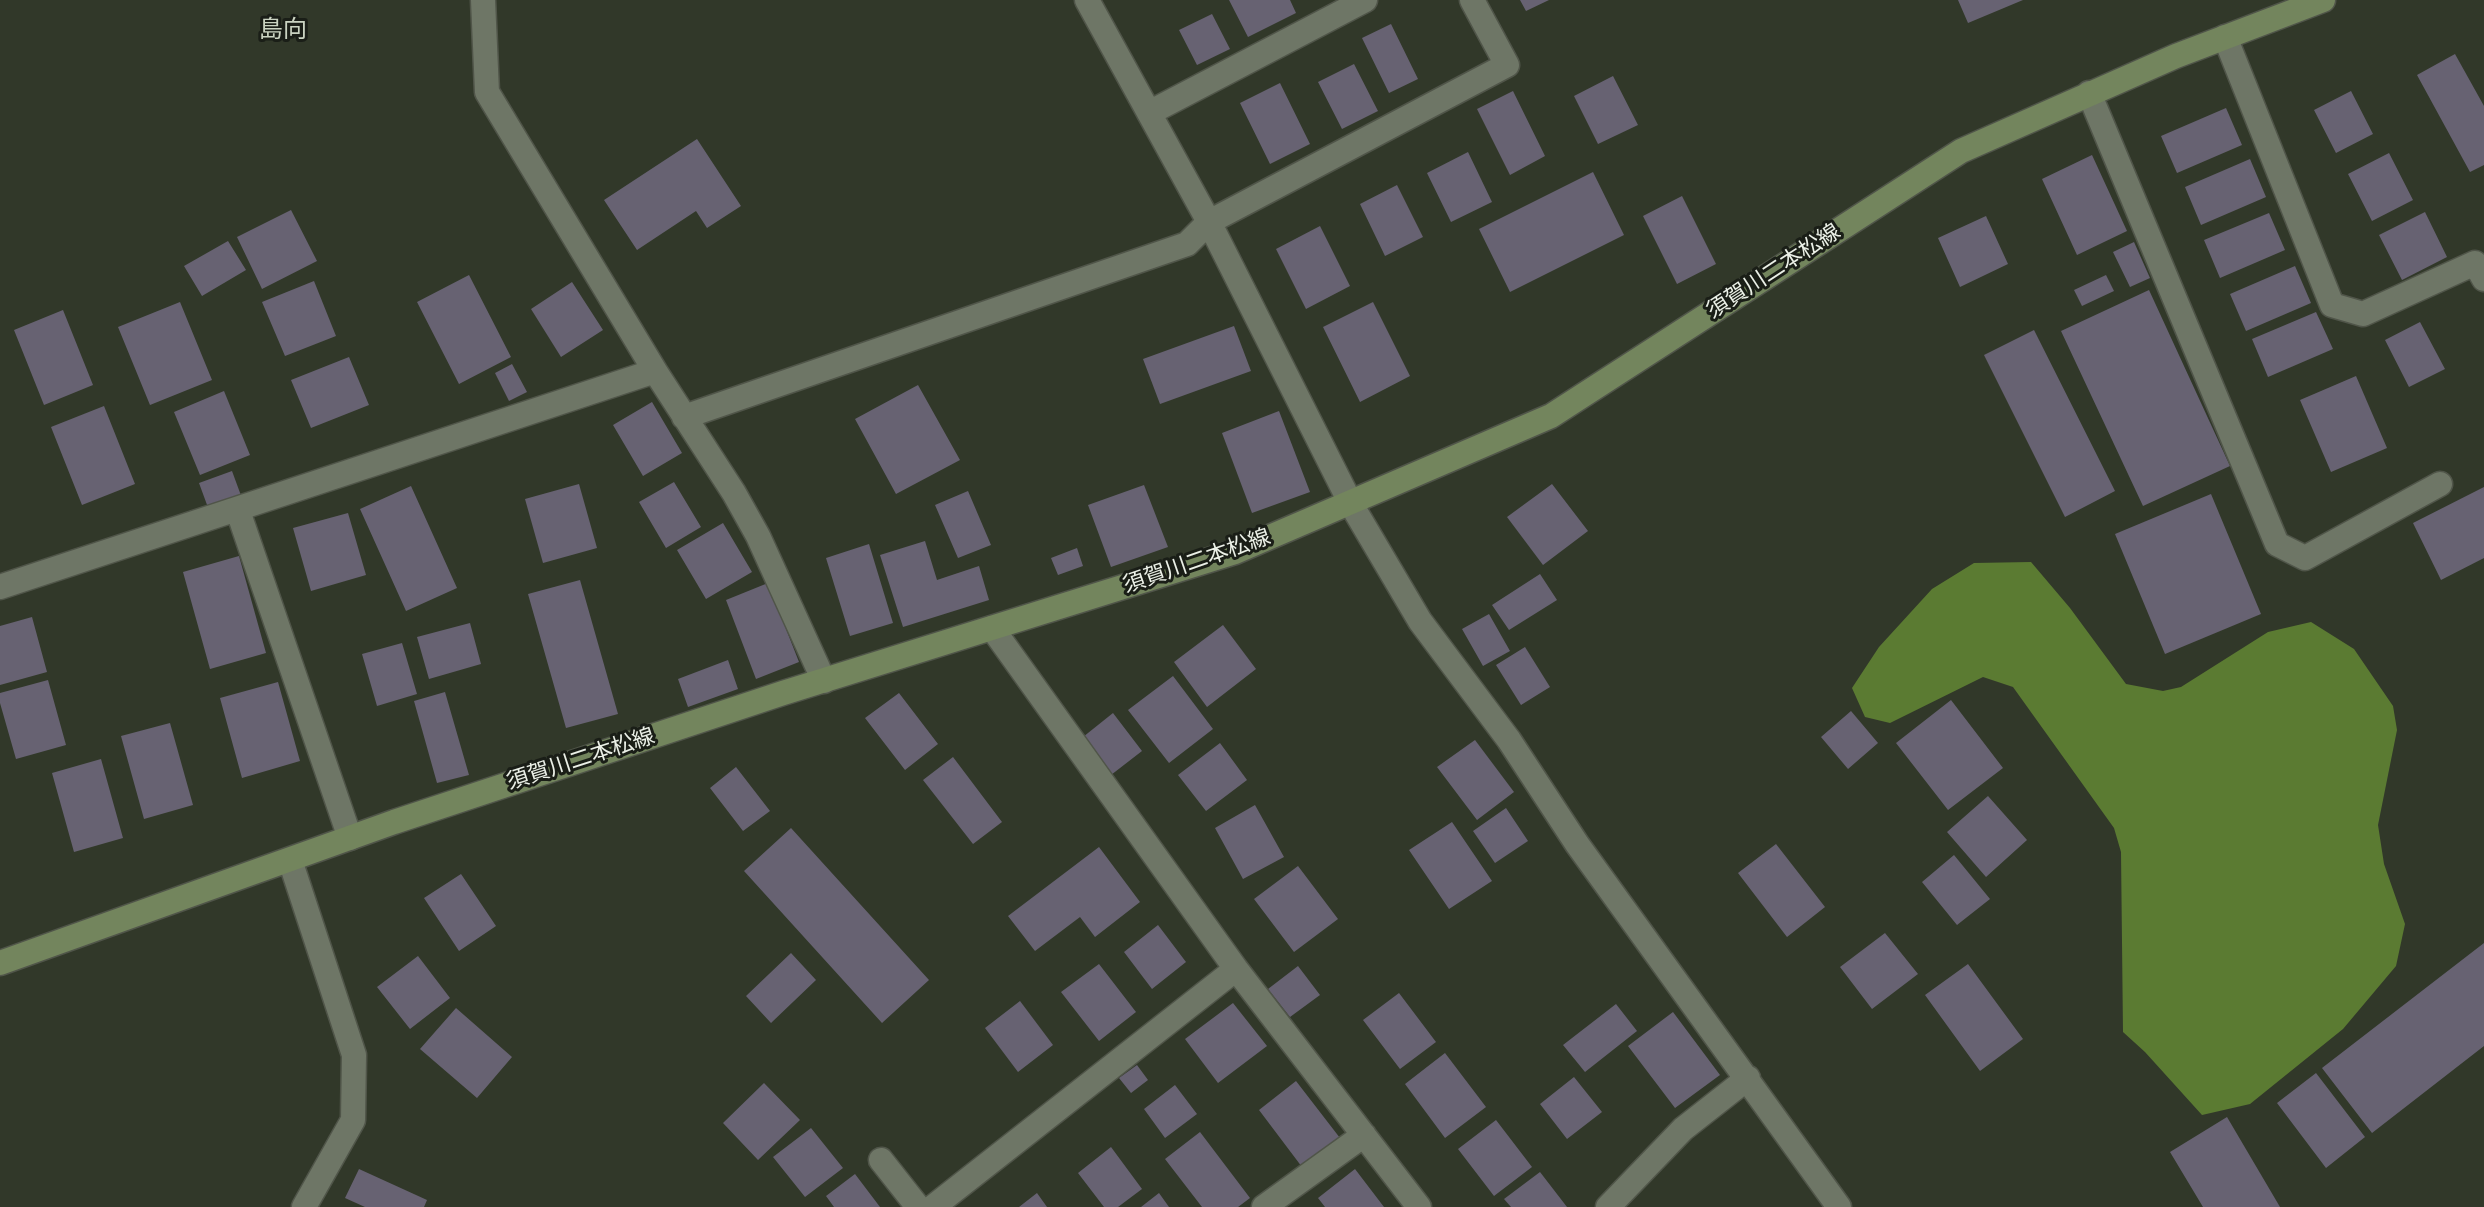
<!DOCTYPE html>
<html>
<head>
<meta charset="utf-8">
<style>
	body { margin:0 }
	canvas { display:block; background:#313829 }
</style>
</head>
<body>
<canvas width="2484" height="1207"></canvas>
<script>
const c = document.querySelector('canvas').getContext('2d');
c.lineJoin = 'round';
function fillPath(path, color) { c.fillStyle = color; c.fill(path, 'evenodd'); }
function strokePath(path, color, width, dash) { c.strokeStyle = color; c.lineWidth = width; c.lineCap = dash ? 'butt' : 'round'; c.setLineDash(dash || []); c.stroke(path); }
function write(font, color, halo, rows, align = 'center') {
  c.font = font + ' Signika,"Noto Sans JP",sans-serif'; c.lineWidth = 6; c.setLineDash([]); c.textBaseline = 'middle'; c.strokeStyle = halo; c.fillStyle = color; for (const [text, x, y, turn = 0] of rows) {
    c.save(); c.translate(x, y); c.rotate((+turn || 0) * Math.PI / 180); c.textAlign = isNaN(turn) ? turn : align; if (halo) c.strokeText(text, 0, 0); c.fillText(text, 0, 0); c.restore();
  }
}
fillPath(new Path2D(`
	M2031,562L2070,608L2126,684L2163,691L2181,687L2268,632L2311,622L2354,649L2393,706L2397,730L2378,825L2384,864L2405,924L2396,966L2343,1029L2250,1104L2202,1115L2145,1052L2123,1032L2121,852L2114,828L2013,687L1983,677L1890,723L1865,717L1852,688L1879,647L1932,589L1974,563Z`), '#5b7b32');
fillPath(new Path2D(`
	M1229,0H1290L1296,13L1248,37Z
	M1520,0H1549L1526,11Z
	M1958,0H2023L1968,23Z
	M1212,14L1230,49L1197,65L1179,30Z
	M1391,24L1418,79L1389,93L1362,38Z
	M2455,54L2484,106V165L2470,172L2417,75Z
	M1354,64L1378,111L1342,129L1318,82Z
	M1613,76L1638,125L1598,144L1574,96Z
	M1280,83L1310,144L1270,164L1240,103Z
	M1513,91L1545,156L1510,175L1477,109Z
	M2351,91L2373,134L2336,153L2314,110Z
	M2226,108L2242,145L2177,173L2161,136Z
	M697,139L741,206L707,228L696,211L637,250L604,200Z
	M1468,152L1492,202L1451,222L1427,173Z
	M2389,153L2413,200L2372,221L2348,174Z
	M2092,155L2127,231L2077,255L2042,179Z
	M2250,159L2266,197L2201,225L2185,187Z
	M1593,172L1624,235L1510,292L1479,229Z
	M1397,185L1423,237L1385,256L1360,204Z
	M1682,196L1716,264L1677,284L1643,216Z
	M291,210L317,261L262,289L237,237Z
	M2425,212L2447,257L2402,280L2379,235Z
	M2269,213L2285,250L2220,278L2204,240Z
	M1986,216L2008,264L1960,287L1938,238Z
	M1320,226L1350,286L1306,309L1276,249Z
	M228,241L246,270L202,296L184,266Z
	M2134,242L2150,278L2130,287L2113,252Z
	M2295,266L2311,303L2246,331L2230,294Z
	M469,275L511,357L459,384L417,302Z
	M2106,275L2114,291L2082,306L2074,290Z
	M314,281L336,336L285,356L262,302Z
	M572,282L603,330L561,357L531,309Z
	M2149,290L2230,466L2143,506L2061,331Z
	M180,302L212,380L150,405L118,327Z
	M1373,302L1410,376L1360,402L1323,327Z
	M63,310L93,385L44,405L14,330Z
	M2316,312L2333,349L2268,377L2252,339Z
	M2420,322L2445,369L2409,387L2385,340Z
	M1234,326L1251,371L1160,404L1143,359Z
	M2034,330L2115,491L2065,517L1984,355Z
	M349,357L369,405L311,428L291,380Z
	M512,364L527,392L509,401L495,373Z
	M2356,376L2387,448L2331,472L2300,400Z
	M918,385L960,460L896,494L855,419Z
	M224,391L250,455L200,475L174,412Z
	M652,402L682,453L643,476L613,425Z
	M104,406L135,484L82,505L51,427Z
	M1279,411L1310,492L1252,513L1222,433Z
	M232,471L243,501L210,513L199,483Z
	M674,482L701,527L666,548L639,502Z
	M579,484L597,548L543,563L525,499Z
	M1552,484L1588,531L1543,565L1507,517Z
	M1144,485L1168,547L1111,567L1088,505Z
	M411,486L457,588L406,611L360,509Z
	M2484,487V558L2441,580L2413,523Z
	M968,491L991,545L958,558L935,505Z
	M2211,494L2261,614L2165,654L2115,534Z
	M348,513L366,575L311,591L293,528Z
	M723,523L752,572L706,599L677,550Z
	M925,541L937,580L979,566L989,600L903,627L880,555Z
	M869,544L893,623L850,636L826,558Z
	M1077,548L1083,566L1058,575L1051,558Z
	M239,556L266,653L210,669L183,572Z
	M1540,574L1557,600L1509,630L1492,605Z
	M580,580L618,714L566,728L528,594Z
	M768,583L799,662L756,679L726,600Z
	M1489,614L1510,651L1483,666L1462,629Z
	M32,617L47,672L0,685V626Z
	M470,623L481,664L429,679L417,637Z
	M1223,625L1256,669L1207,707L1174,662Z
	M402,643L417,694L377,706L362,654Z
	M1525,647L1550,687L1521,705L1496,665Z
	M728,660L738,689L688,707L678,679Z
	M1173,676L1213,729L1169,763L1128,710Z
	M48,680L66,745L16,759L0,703V693Z
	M278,682L300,761L242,778L220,698Z
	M445,692L469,775L437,783L414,701Z
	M899,693L938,744L905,770L865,718Z
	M1951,700L2003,768L1948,810L1896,743Z
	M1851,711L1878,743L1848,769L1821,737Z
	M1113,713L1142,751L1111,775L1083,737Z
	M170,723L193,805L144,819L121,736Z
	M1475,740L1514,792L1477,820L1437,767Z
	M1220,743L1247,780L1206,811L1178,775Z
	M953,757L1002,822L973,844L923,780Z
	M101,759L123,838L74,852L52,773Z
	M736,767L770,811L743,831L710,788Z
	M1988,796L2027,840L1986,877L1947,832Z
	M1255,805L1284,857L1243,879L1215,828Z
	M1506,808L1528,841L1495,863L1473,831Z
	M1452,822L1492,881L1449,909L1409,850Z
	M791,828L929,980L882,1023L744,871Z
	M1776,844L1825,907L1787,937L1738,873Z
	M1099,847L1140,902L1095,937L1080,917L1035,951L1008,916Z
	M1954,855L1990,899L1957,925L1922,882Z
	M1298,866L1338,919L1294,952L1254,899Z
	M461,874L496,926L459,951L424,898Z
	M1158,925L1186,962L1152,989L1124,952Z
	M1885,933L1918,974L1872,1009L1840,967Z
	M2484,943V1046L2372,1133L2322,1068Z
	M791,953L816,980L771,1023L746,996Z
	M418,956L450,998L410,1029L377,987Z
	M1099,964L1136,1012L1099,1041L1061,992Z
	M1968,964L2023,1039L1980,1071L1925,995Z
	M1298,966L1320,995L1290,1017L1268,989Z
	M1399,993L1436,1042L1400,1069L1363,1020Z
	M1020,1001L1053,1045L1018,1072L985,1028Z
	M1233,1003L1267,1046L1218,1083L1185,1039Z
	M1616,1004L1637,1031L1585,1072L1563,1045Z
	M456,1008L512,1057L477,1098L420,1049Z
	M1673,1012L1720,1075L1675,1108L1628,1046Z
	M1445,1053L1486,1107L1445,1138L1405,1084Z
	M1137,1065L1148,1080L1131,1093L1119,1078Z
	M2316,1073L2365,1137L2326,1168L2277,1103Z
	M1574,1077L1602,1112L1567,1139L1540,1104Z
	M1296,1081L1340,1138L1302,1167L1259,1110Z
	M764,1083L800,1120L758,1160L723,1123Z
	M1175,1085L1197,1114L1165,1138L1144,1109Z
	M2227,1117L2280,1207H2203L2170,1152Z
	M1496,1120L1532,1167L1494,1196L1458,1149Z
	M811,1128L843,1168L805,1197L773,1157Z
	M1200,1132L1250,1198L1238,1207H1202L1165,1159Z
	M1111,1147L1142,1189L1118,1207H1104L1078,1173Z
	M359,1169L427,1200L424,1207H365L345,1198Z
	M1355,1169L1384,1207H1325L1318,1198Z
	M1540,1172L1567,1207H1511L1504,1199Z
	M855,1174L880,1207H834L826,1196Z
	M1037,1193L1047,1207H1019Z
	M1159,1193L1169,1207H1141Z`), '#676272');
const street = new Path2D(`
	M483,0L487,92L655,371
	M1087,0L1209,222L1351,504L1420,621L1509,740L1577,844L1839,1207
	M2225,37L2332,305L2363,314L2475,263L2484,279
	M2089,93L2277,544L2305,558L2440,484
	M1149,113L1365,0
	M684,417L1187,244L1209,222L1507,65L1472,0
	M238,511L350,838
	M0,587L655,371L734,493L758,536L824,681
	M992,628L1236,969L1419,1207
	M290,860L354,1055L353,1120L304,1207
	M881,1160L918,1207
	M933,1207L1236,969
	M1264,1207L1364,1135
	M1608,1207L1683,1129L1748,1078`);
const secondary = new Path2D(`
	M0,963L394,822L783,693L1235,552L1551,416L1961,151L2176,56L2323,0`);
strokePath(street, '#505549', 27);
strokePath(secondary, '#505549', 27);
strokePath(street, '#6e7666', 24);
strokePath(secondary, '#73855d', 24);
write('22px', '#ebf0e7', '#1a1e17', [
	["須賀川二本松線",1774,272,-33],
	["須賀川二本松線",1197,562,-19],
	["須賀川二本松線",581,760,-18]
]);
write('24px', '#cad3c1', '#1a1e17', [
	["島向",283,31]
]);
</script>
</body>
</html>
